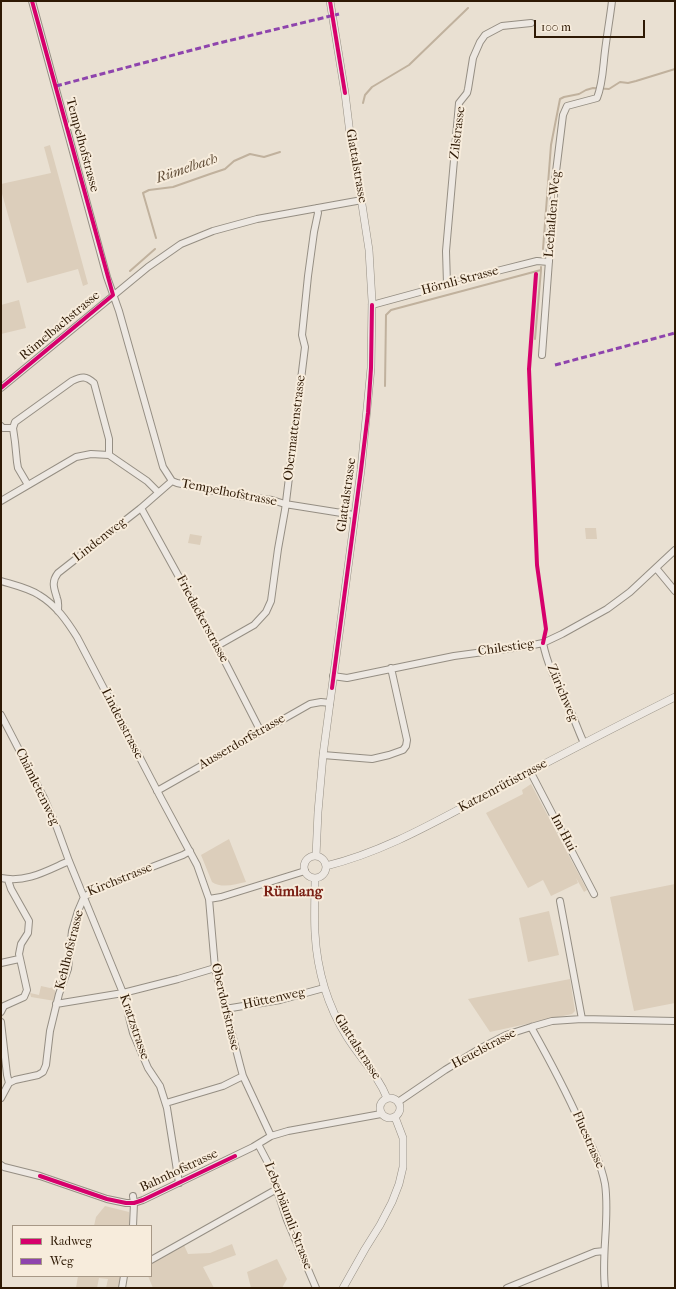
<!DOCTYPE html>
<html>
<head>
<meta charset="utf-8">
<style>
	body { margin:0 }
	#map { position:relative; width:676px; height:1289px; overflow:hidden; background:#e9e0d2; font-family:"IM FELL French Canon",serif }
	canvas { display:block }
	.frame { position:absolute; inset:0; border:2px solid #2e1904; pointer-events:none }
	.legend { position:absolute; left:12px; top:1225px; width:140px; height:52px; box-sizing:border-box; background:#f7ecdc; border:1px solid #a79886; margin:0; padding:5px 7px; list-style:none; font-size:12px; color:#2e1904 }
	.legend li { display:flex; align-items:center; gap:8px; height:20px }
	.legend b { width:20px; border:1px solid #a79886 }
	.scale { position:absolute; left:534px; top:20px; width:111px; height:18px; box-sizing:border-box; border:2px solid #2e1904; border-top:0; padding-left:5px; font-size:12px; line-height:14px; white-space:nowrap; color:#2e1904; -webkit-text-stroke:3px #f7ecdc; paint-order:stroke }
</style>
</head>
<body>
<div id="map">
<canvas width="676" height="1289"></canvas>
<div class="frame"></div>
<ul class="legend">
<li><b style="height:5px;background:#d6006c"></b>Radweg</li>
<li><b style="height:5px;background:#8e44ad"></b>Weg</li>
</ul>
<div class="scale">100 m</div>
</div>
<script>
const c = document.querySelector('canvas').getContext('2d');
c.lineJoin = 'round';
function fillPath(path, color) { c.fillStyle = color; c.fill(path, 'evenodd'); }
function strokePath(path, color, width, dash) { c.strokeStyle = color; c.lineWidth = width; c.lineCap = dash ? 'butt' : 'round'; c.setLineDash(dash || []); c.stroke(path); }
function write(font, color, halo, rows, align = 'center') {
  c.font = font + ' "IM FELL French Canon",serif'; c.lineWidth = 4; c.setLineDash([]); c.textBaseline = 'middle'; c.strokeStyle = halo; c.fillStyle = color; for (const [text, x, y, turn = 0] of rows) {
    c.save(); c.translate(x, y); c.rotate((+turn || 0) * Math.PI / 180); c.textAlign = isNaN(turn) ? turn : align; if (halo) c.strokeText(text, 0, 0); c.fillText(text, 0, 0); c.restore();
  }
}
fillPath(new Path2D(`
	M50,145L88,284L83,286L78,269L27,283L1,190V184L51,173L44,147Z
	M19,300L26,328L1,334V305Z
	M585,528H596L597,539H586Z
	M190,534L202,536L200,545L188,543Z
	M531,784L587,890L584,892L576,878L578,883L551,896L543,880L528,888L486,813L523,794L522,790Z
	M229,839L246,882C236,884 222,889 212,882L201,855Z
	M675,884V1003L634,1011L610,897Z
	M549,911L559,955L528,962L519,918Z
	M570,979L575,1011L572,1014L490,1032L468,999Z
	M41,986L50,988L53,987L57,995L55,1001L31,997L30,993L39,995Z
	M105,1206L129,1212L130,1226H94L96,1217Z
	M232,1244L236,1255L203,1267L214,1288H153L148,1276H151V1263L184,1245L188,1254L210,1253Z
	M277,1259L287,1279L282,1288H251L247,1272Z
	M78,1276H121L119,1288H106L108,1279L99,1278L97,1288H76Z`), '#dccebb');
strokePath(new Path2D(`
	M363,103L365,95L372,87L409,65L468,8
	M156,238L143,193L149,190L173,187L210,174L225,169L234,161L250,154L264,157L280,152
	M543,249L551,145L560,99L564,97L579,94L586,90L593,88L609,89L620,82L628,83L636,81L675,69
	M130,271L155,249
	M45,338L53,333L57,329L67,322L80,308
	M535,339L541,270
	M385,386L386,315L391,310L541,270V267`), '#c0b19d', 2);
const minor = new Path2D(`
	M32,1L107,277L119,311L163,467L172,481L177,483L239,496L272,500L285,504L354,515
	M447,284L446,251L459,103L467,93L468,89L473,58L480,42L485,35L502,26L531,23
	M372,305L497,271L537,261L549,262
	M542,355L555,180L563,115L567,106L597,98C603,83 603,66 605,51C607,34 610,18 612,1
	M1,388L148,267L181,244L213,231L257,219L362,200
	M1,426L3,428H13
	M28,485L18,468L17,462L15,442L13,428L15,422L72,381C82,376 86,376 94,383L109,439V455
	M1,501L76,457L91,454L109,455L147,481L158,492
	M141,508L217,646L261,732
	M656,568L675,591
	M1,581C14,585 28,588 39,595C56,605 67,621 77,637L162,800L197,865L209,899L215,968L240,1065L243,1076L271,1136
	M58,611C58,607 59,602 57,598C54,588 51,582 58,573L141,508L172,481
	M543,643C548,669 562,693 573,717C577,726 580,735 584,743
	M217,646L254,625L266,612L271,601L278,549L285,510L305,347L302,335L308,276L314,232L318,213L317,208
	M333,676L347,678L454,656L528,646L543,643L562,634L607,609L630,592L675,550
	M1,715L44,798L57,828L69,861L123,993L133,1033L148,1068L160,1086L167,1108L179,1183
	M323,755L372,759L389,755L403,750L406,746L407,740L391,668
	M530,771L594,894
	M157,791L310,704L321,702L330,703
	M1,878C27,883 46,871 69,861
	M84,897L95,890L131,875L183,855L190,851
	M209,899L221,897L305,871
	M560,901L582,1019
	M1,963L19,959
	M56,1004L123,993L178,979L215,968
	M225,1009L280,1000L324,988
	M1,1012L4,1006L24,997L27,990L19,954L21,944L28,933L29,921L11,889L8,880
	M1,1022L7,1075L9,1083
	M531,1027C549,1059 566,1091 581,1125C591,1144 601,1163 605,1184C610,1218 601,1254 605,1288
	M1,1098L9,1083L15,1080L38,1075L43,1072L46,1065L50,1031L59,994L68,969L72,931L78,911L84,897
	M398,1102L445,1070L481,1048L506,1035L531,1027L552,1021L582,1019L675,1021
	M166,1103L223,1086L243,1076
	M258,1144L268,1163L287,1220L316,1288
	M1,1165L4,1167L40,1176L107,1199L126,1203H134L143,1200L253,1147L271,1136L288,1131L381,1114
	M133,1196L134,1203L133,1226
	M151,1260L277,1189
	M122,1288L124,1276
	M507,1288L595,1252L604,1251`);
const tertiary = new Path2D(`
	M304 867a11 11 0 1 1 22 0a11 11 0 1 1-22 0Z
	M316,856L318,812L323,755L361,470L371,368L372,301L369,250L355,159L351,142L345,93L330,1
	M326,866C383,852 433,823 484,796C547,762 611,729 675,697
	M315,878C315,896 314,915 315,933C317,970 327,1005 347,1037C360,1058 378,1075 387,1098
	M380 1108a10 10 0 1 1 20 0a10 10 0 1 1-20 0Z
	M343,1288L365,1249L380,1225L392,1202L399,1184L403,1167V1138L395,1117`);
strokePath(minor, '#958e83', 8);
strokePath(tertiary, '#958e83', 8);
strokePath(minor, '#ede8e2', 6);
strokePath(tertiary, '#ede8e2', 7);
strokePath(new Path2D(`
	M56,86L215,44L339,14
	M555,365L675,333`), '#8e44ad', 3, [6, 3]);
strokePath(new Path2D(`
	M330,1L345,93
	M536,274L529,369L537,565L546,629L543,643
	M1,388L113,295L32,1
	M332,688L361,470L368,413L371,368L372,305
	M40,1176L107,1199L126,1203H134L143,1200L235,1156`), '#d6006c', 4);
write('13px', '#2e1904', '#f7ecdc', [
	["Zilstrasse",458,133,-83],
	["Tempelhofstrasse",82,145,75],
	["Glattalstrasse",356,166,80],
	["Leehalden-Weg",553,214,-85],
	["Hörnli-Strasse",460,281,-15],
	["Rümelbachstrasse",60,326,-40],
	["Obermattenstrasse",295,428,-83],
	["Tempelhofstrasse",229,493,11],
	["Glattalstrasse",347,495,-82],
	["Lindenweg",100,540,-38],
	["Friedackerstrasse",202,619,62],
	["Chilestieg",506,648,-8],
	["Zürichweg",562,693,67],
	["Lindenstrasse",122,724,63],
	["Ausserdorfstrasse",242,742,-30],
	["Katzenrütistrasse",503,786,-28],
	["Chämletenweg",37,787,64],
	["Im Hui",563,833,62],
	["Kirchstrasse",120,880,-22],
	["Kehlhofstrasse",70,950,-76],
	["Hüttenweg",274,999,-12],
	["Oberdorfstrasse",225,1007,77],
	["Kratzstrasse",134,1027,71],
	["Glattalstrasse",357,1047,57],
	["Heuelstrasse",484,1049,-28],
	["Fluestrasse",588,1140,66],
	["Bahnhofstrasse",179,1171,-25],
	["Leberbäumli-Strasse",288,1216,69]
]);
write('italic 14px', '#624e38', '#f7ecdc', [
	["Rümelbach",187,169,-19]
]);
write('bold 15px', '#7a1f14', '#f7ecdc', [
	["Rümlang",293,892]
]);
</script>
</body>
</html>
